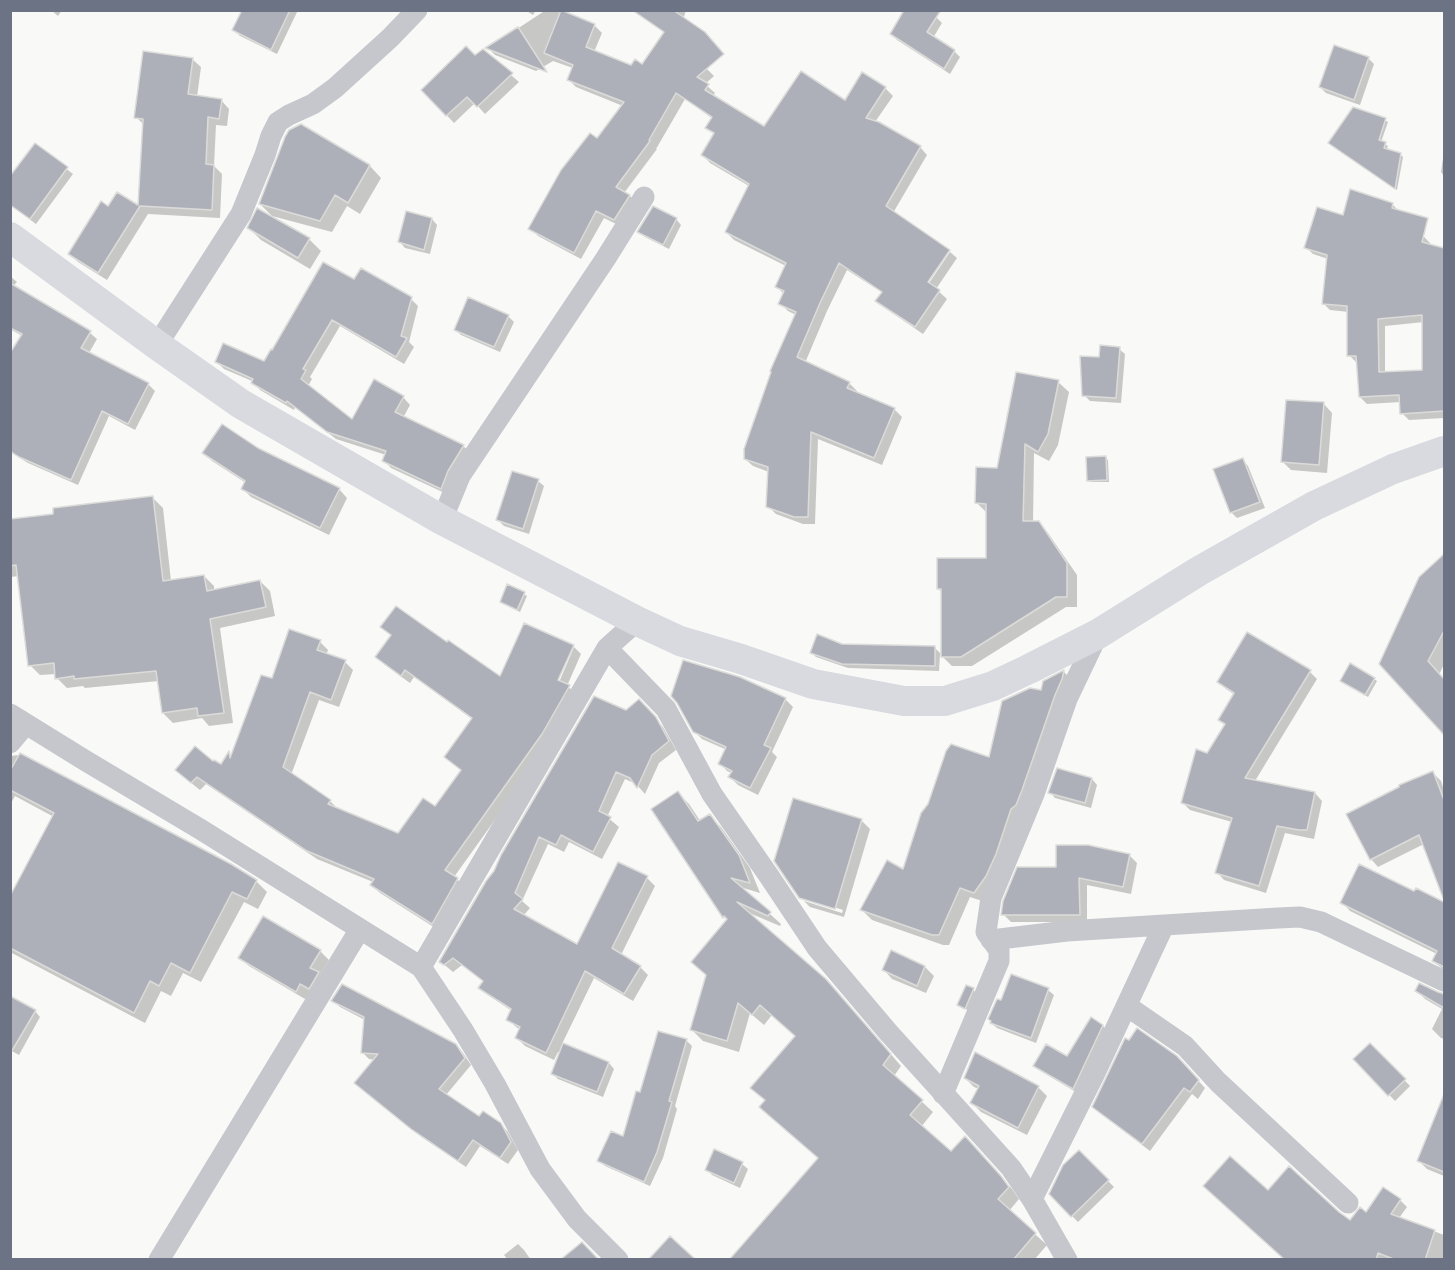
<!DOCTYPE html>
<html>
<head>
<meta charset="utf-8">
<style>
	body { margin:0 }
	#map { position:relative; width:1455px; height:1270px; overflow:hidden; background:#f9f9f7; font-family:"Exo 2",sans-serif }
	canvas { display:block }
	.frame { position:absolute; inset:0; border:12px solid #6b7385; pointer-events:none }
</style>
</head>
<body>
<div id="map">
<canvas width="1455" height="1270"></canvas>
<div class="frame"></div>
</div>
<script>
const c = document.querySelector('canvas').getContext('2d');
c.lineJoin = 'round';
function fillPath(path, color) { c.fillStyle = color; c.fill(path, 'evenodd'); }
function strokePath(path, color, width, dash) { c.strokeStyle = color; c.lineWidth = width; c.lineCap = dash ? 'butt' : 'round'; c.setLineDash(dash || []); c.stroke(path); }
fillPath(new Path2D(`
	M51,10H62L58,16Z
	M242,10H298L277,54L240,36L234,30Z
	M525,10H536L533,15Z
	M546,10H557L594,25L602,33L594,52L631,67L642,66L654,48L707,69L714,76L705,84L715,93L713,96L765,128L845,102L885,88L893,96L875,122L920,147L927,155L893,213L923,288L925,289L950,252L957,258L936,289L947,299L923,334L885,308L877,301L883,293L847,270L827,311L805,363L849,383L857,391L856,393L894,409L902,417L882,465L818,439L815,524H803L776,514L768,506L769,472L753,466L745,459L796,315L788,311L780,303L784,294L777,287L786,266L734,240L726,232L749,186L710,163L703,155L715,135L707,128L713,119L685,99L656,149H657L624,193L630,196L637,203L622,227L604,218L581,259L538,236L530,228L623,106L576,87L569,80L573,68L553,61L536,71L495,55L488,48Z
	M649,10H686L681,27Z
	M936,17L942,23L933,38L954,51L960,57L950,74L897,40L892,34Z
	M1335,47L1369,59L1374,64L1360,105L1326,93L1320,87Z
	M483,51L519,82L485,114L475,103L454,123L423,90Z
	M192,59L201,67L197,97L221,100L229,109L227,126L216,125L214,166L222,174L220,218L148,214L107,280L78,262L70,254L108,208L117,194L140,207L144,125L136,117Z
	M1385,120L1388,122L1381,142L1388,146L1386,151L1400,154L1403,157L1397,190L1332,145Z
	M301,125L370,166L381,178L360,214L347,206L332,232L272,216L260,204Z
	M35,145L73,174L36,224L10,205V178Z
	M1444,151V176L1441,172Z
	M1392,204L1430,243V246L1444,250V418L1409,420L1402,413L1401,402L1367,404L1360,397L1358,362H1356L1349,355V312L1330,310L1323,303L1328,259L1313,254L1306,247L1344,217ZM1424,322L1423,371L1385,373V326Z
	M432,219L437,225L430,254L405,248L400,242Z
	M676,219L681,225L669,249L645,237L639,232Z
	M249,228L309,239L321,251L310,269L261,240Z
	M10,276L17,282L13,286L90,333L97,339L89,353L148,384L155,391L135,430L109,416L78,485L28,463L10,452V401L22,336L10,329Z
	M355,281L411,299L418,306L409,342L414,347L404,364L340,326L310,377L312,379L308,386L352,421L403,397L410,405L403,418L463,446L471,453L449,495L391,468L384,460L386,455L336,439L295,407L294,410L260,390L252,381L224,369L216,361L265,363Z
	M508,316L514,322L500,352L461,335L455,329Z
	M1119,349L1125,354L1121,403L1090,401L1084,395L1100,359Z
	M1058,382L1069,392L1058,445L1049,461L1034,453L1033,523H1038L1048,533L1077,575V607H1066L972,666H952L940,654L939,671L848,668L816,657L811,652L842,645L935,648L942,655V592L938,589L987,560V513L977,503Z
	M1324,404L1332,413L1327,473L1291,470L1282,461Z
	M257,449L339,489L347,498L329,535L251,497L243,489L246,483L212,461L204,452Z
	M1105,458L1108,460L1109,482H1091L1088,480Z
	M1243,460L1248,466L1265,508L1237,518L1231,512Z
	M538,481L544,486L529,534L504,526L498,520Z
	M153,498L163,508L171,581L204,576L214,586V591L260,581L270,591L275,616L220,628L233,723L209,726L202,718L173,723L163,713L159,681L85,688L83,686L67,688L57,678L56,674L40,675L30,665L19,576L10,577V521L55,515Z
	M1444,556V664L1439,675L1444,680V733L1381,664L1421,578Z
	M508,586L527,596L520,612L501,602Z
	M382,627L501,679L573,646L581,654L567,686L578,695L550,743L454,877L466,887L440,931L380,893L372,885L373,882L317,859L206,784L200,790L185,778L214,763L221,766L229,754L232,756L272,680L320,642L328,650L326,655L345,662L353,670L339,707L319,700L291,775L330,801L338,809L398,835L435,808L462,771L446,757L472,719L414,677L410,683L385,665L377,657L392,636ZM571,647H574L557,687L554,686Z
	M1064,672L1074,682L985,902L970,897L949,945H943L872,920L862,910L904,871L1042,692L1044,682Z
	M1310,672L1317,679L1255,781L1315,793L1322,801L1314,839L1285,833L1266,893L1224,880L1217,872L1232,822L1190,810L1183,803L1208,754L1226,725L1220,720L1235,695L1226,689L1219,682Z
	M1374,679L1377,681L1368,697L1342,681Z
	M785,699L793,707L772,752L777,757L758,795L738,785L730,777L732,773L727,771L720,763L727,750L702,739L694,731Z
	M639,701L663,727L676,750L659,763L645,794L636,784L625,779L607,817L619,827L602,859L569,842L564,852L548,844L522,901L530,908L523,916L578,946L647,878L655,886L621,955L640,967L648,975L633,1001L594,978L562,1044L609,1063L614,1069L603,1097L558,1079L552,1073L561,1053L558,1052L554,1060L525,1046L517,1038L521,1030L516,1027L508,1019L512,1011L488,995L480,987L484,981L462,965L453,972L441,962L626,712Z
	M19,755L256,881L267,892L258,909L244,902L201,982L183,973L171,996L161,991L145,1023L10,952V898L54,817L15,796L10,805V756Z
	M1433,773L1441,781L1444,790V879L1443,880L1424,844L1378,867L1371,859Z
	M1092,779L1097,785L1091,808L1055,798L1050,792Z
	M678,793L689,804L701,822L710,816L721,827L750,868L760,893L740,887L781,924L780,926L747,912L837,992L901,1066L894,1076L933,1112L921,1127L951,1153L977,1150L1012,1189L1019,1199L1009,1211L1047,1245L1034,1260H731L819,1159L761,1107L766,1101L752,1088L796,1037L772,1015L764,1025L750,1013L739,1052L703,1041L692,1030L728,921L724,917L653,809Z
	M861,820L870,829L844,917L810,907L804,901L842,913L843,910L802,897Z
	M1129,855L1137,863L1131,894L1087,885V922H1011L1003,914L1058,869Z
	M1416,890L1444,904V970L1433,961L1437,954L1350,911L1342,902L1415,893Z
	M320,951L329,960L320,975L327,982L305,999L249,966L240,958Z
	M891,952L925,967L934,976L926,993L892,979L884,970Z
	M1012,976L1048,990L1054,995L1036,1043L997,1028L991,1023L1002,1002Z
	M973,989L975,992L968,1010L961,1007Z
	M1417,991L1444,995V1039L1441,1038L1432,1029L1442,1009L1425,999Z
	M333,1000L456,1045L463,1053L471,1065L446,1095L479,1118L500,1124L508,1132L518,1150L508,1164L480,1146L466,1167L420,1136L363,1090L375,1060L369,1059L362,1052L365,1020L340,1007Z
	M35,1011L40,1017L19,1055L10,1050Z
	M1103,1026L1108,1031L1079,1094L1041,1071L1035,1066L1067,1058Z
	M659,1033L687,1041L692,1046L675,1106L677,1109L663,1158L650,1186L605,1166L599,1161L624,1138L641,1094Z
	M1370,1045L1410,1086L1395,1101L1355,1059Z
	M1184,1065L1205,1088L1198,1099L1192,1094L1150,1151L1101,1114L1094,1107Z
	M965,1078L1038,1087L1047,1096L1027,1135L981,1112L972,1103L979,1089L974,1087Z
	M1435,1120L1444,1124V1176L1427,1169L1418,1160Z
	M715,1151L742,1164L748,1169L740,1188L712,1175L707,1169Z
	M1079,1152L1114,1187L1078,1222L1050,1194Z
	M1268,1192L1338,1214L1350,1222L1400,1200L1407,1207L1399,1218L1444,1235V1260H1386L1381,1258L1380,1260H1286Z
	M518,1244L524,1250L531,1260H508L504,1255Z`), '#0003');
const building = new Path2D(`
	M242,10H290L271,50L232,30Z
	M561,10L595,24L586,47L631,65L635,59L642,64L664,32L632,10H673L705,32L724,54L697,77L709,84L705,90L764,126L801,71L845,100L862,72L886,87L866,118L879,122L921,146L886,206L950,250L928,282L940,290L915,327L875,301L882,292L839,263L820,303L797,357L850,382L847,388L895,408L874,458L811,432L808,517H794L766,507L768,467L744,459V449L771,372L770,371L796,312L778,304L784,291L775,287L786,263L725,232L749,184L701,155L714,133L705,128L712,117L676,93L649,140L650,141L616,187L630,195L614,220L596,211L574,253L528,229L561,170L590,133L597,138L624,102L567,80L573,65L544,53Z
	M904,10H941L927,32L955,50L944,69L890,34Z
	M518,27L547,72L485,48Z
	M1334,45L1369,57L1354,100L1319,87Z
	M466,46L475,55L483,49L513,73L477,107L467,97L446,116L421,90Z
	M143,51L193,58L188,94L222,99L219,119L208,117L206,164L214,165L212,210L140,206L98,273L68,254L101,201L108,206L117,192L138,205L143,119L134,118Z
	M1353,107L1386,118L1379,140L1386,142L1384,148L1401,153L1395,189L1328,143Z
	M301,124L370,165L348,203L335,195L320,221L259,204L285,137L289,130Z
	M35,143L68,167L30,219L10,205V176Z
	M1350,189L1393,203L1392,208L1428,218L1422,242L1444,248V411L1400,414L1399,395L1359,397L1356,356H1347V306L1322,304L1327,255L1304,248L1317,207L1343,215ZM1422,315V370L1379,372L1378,319Z
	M653,206L677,218L663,245L637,232Z
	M257,208L310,238L298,258L247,228Z
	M406,211L432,218L424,250L398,242Z
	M323,262L354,279L361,268L412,297L401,336L407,338L396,357L332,320L303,369L306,370L301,379L352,419L374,379L404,396L395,412L464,445L448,471L441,489L382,461L386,451L327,432L287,401L286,403L251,383L253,379L215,362L223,343L264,361L271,349L272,350Z
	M10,283L91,331L81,348L149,383L128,424L102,411L71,480L19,457L10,451V353L22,334L10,328Z
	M468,297L509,315L494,347L454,330Z
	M1100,345L1120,347L1116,398L1082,396L1080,356L1099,357Z
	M1016,372L1059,380L1048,434L1038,452L1025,444L1023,521H1039L1067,563V597H1056L961,657H941V589H937V558H986V504L975,503L976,467L997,468Z
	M1286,400L1324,402L1319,465L1281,462Z
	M222,424L258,448L340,488L320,528L241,489L245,481L202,453Z
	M1106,456L1107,480L1087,481L1086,457Z
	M1243,458L1260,502L1230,513L1213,469Z
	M512,471L539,479L523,529L496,520Z
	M153,496L163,581L204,575L207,591L260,580L266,607L210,619L224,713L198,716L197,708L162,713L156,671L74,679V676L55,679L54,663L28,666L16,565L10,566V519L53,514V508Z
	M1444,554V631L1428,661L1444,679V735L1379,664L1419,577Z
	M507,584L525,592L517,610L500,602Z
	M396,606L447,642L448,640L500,676L524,623L574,645L558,680L570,685L542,734L445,870L458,878L432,924L370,885L374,879L307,851L197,777L191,783L175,770L195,746L213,761L214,760L221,764L229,751L230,758L261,675L272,678L289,629L321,640L317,650L346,660L331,700L310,692L283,767L331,800L328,804L398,833L423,798L435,806L461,770L444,757L472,718L405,670L401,676L375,657L391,635L380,627Z
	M1247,632L1311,670L1245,778L1315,792L1307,830H1299L1277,826L1259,886L1215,873L1232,818L1181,803L1196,749L1207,753L1225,724L1218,720L1234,693L1217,682Z
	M817,634L842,644L935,646V666L842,664L810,653Z
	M683,660L740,677L786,698L764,745L771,748L750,788L728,777L732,771L718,764L726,747L693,732L677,703L671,696Z
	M1350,663L1375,678L1365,695L1340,681Z
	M1064,670L1062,679L1055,695L1022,790L1016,805L1011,809L996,854L986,876L974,893L960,888L939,935H932L860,910L887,860L903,869L921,813L928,804L946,751L951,744L989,757L1002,701L1030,688L1041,690L1043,681Z
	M594,696L626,710L639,699L656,717L669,741L652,755L637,788L630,778L616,772L599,811L611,817L593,852L561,835L556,845L539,837L515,893L523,899L514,909L577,944L618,862L648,876L612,948L641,966L624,994L585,971L546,1053L515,1038L520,1027L506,1020L511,1009L478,988L483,981L453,958L444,965L439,962L486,881L494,871L501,855Z
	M20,753L231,864L257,880L247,899L232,892L190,973L171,963L159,986L150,981L134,1013L10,948V896L54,813L10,790V771Z
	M1057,768L1092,778L1085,803L1048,793Z
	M1433,771L1444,800V898H1443L1419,835L1370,860L1346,814L1399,787V785Z
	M678,791L698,821L710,814L739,855L750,883L731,878L771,912L768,916L737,902L826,979L891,1054L883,1065L923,1100L910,1115L951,1151L965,1136L1001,1176L1009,1187L998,1199L1036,1233L1013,1260H729L818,1158L759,1107L765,1100L750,1088L795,1036L760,1005L752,1015L738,1003L727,1041L690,1030L706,975L691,962L727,919L724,916L723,918L651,809Z
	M793,798L862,819L835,909L799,898L774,861Z
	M1056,845H1088L1130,854L1123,887L1079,878L1080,915H1001L1003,901L1017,867H1056Z
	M1359,864L1414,891L1416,888L1444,902V967L1432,961L1437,951L1340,903Z
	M263,916L321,950L310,968L319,972L309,989L300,984L296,992L238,958Z
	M891,950L925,966L917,986L882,970Z
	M1011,974L1049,988L1031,1038L990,1023L991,1021L988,1019L997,999L1001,1000Z
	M1419,983L1438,992L1444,994V1008L1415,991Z
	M342,984L456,1044L465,1058L439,1089L479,1116L483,1111L501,1123L511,1142L500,1158L473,1140L458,1161L411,1129L354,1083L378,1054L361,1053L364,1017L331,1001Z
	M966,985L974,988L965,1009L957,1005Z
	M10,996L36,1010L10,1054Z
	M1091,1017L1103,1025L1073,1089L1033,1066L1046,1044L1067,1056Z
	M1137,1028L1177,1056L1199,1080L1190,1092L1184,1088L1142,1144L1092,1107L1125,1038L1129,1040Z
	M658,1031L687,1039L669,1101L672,1102L657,1152L644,1182L597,1161L611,1131L623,1136L636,1091L640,1092Z
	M563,1043L609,1062L597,1092L551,1074Z
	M1370,1043L1406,1079L1388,1096L1353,1059Z
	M975,1052L1039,1086L1018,1128L970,1103L979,1086L964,1078Z
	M1444,1094V1172L1417,1161Z
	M714,1149L743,1162L734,1183L705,1170Z
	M1079,1150L1109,1180L1071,1217L1049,1194L1063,1165Z
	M1230,1156L1268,1190L1289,1166L1339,1212L1350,1220L1360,1207L1366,1212L1383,1187L1401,1199L1391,1214L1435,1230L1425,1260H1396L1378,1253L1376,1260H1285L1203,1186Z
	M670,1236L696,1260H648Z
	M582,1242L599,1260H560Z`);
fillPath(building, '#adb0b9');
strokePath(building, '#dbdbd9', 1.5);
strokePath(new Path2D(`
	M157,345L241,214L265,155L271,136L278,122L289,115L313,104L335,88L390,38L417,10
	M442,520L460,476L606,258L644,197
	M607,648L666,709L712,794L769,876L817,948L888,1032L1011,1168L1032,1199L1067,1260
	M10,714L86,761L200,829L421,967L463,1030L495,1084L540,1169L577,1219L618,1260
	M10,743L26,724
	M991,940L1067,931L1278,918L1300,917L1321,922L1444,981
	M421,967L607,648L637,621
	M1127,1006L1185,1046L1218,1082L1348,1203
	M943,1094L999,961V950L986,932L991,898L1034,794L1067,699L1098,634
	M1032,1199L1094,1075L1164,925
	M159,1260L360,929`), '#c5c7cc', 21);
strokePath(new Path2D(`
	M10,237L157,345L241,404L442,520L637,621L680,641L741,659L813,684L904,701H945L993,686L1029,669L1098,634L1199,571L1314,506L1393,469L1444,451`), '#d8dadf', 30);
</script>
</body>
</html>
